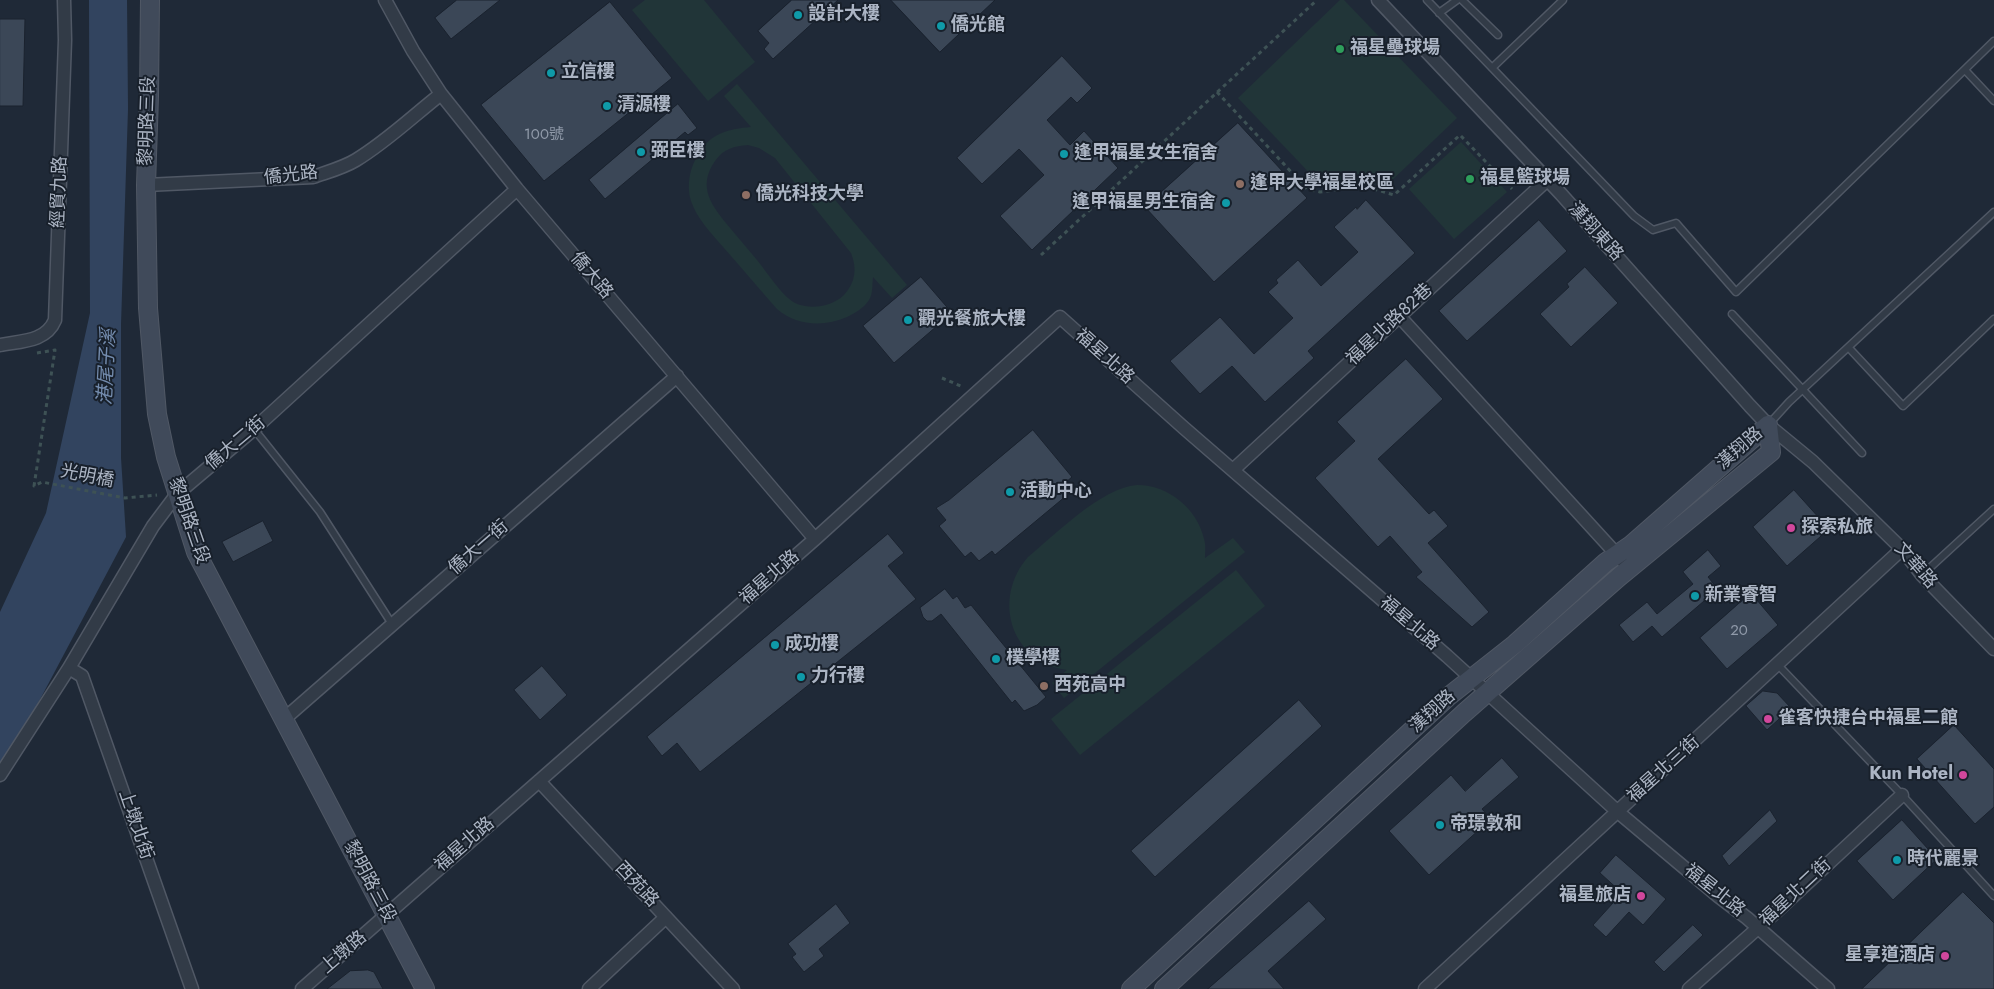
<!DOCTYPE html>
<html>
<head>
<meta charset="utf-8">
<style>
	body { margin:0 }
	canvas { display:block; background:#1f2937 }
</style>
</head>
<body>
<canvas width="1994" height="989"></canvas>
<script>
const c = document.querySelector('canvas').getContext('2d');
c.lineJoin = 'round';
function fillPath(path, color) { c.fillStyle = color; c.fill(path, 'evenodd'); }
function strokePath(path, color, width, dash) { c.strokeStyle = color; c.lineWidth = width; c.lineCap = dash ? 'butt' : 'round'; c.setLineDash(dash || []); c.stroke(path); }
function write(font, color, halo, rows, align = 'center') {
  c.font = font + ' Jost,"Noto Sans TC",sans-serif'; c.lineWidth = 4; c.setLineDash([]); c.textBaseline = 'middle'; c.strokeStyle = halo; c.fillStyle = color; for (const [text, x, y, turn = 0] of rows) {
    c.save(); c.translate(x, y); c.rotate((+turn || 0) * Math.PI / 180); c.textAlign = isNaN(turn) ? turn : align; if (halo) c.strokeText(text, 0, 0); c.fillText(text, 0, 0); c.restore();
  }
}
fillPath(new Path2D(`
	M645,0H704L755,62L708,101L632,10Z
	M1340,0H1344L1457,118L1386,186C1359,179 1347,177 1320,184L1238,98Z
	M737,84L907,285L892,298L873,277C872,285 873,294 869,300C864,308 855,313 847,317C824,327 797,326 777,309C759,289 742,268 724,248C712,234 697,219 691,201C686,185 690,167 699,153C711,133 729,129 751,127L724,96ZM748,145L759,148L775,158L851,253C857,268 856,282 844,295C832,307 810,310 795,303C782,296 766,271 757,260C748,249 739,239 730,228C713,207 696,188 715,161C723,149 734,146 748,145Z
	M1461,142L1507,192L1454,239L1409,189Z
	M1137,485C1168,485 1197,508 1204,539C1206,545 1205,552 1205,558L1233,538L1245,552L1064,698L1052,683L1067,670C1010,662 992,598 1028,557C1056,534 1101,488 1137,485Z
	M1236,570L1265,606L1080,755L1051,719Z`), '#213538');
fillPath(new Path2D(`
	M89,0H127L128,109L121,324V458L126,537L0,775V612L46,513L90,313Z`), '#32445f');
const building = new Path2D(`
	M457,0H500L451,39L435,18Z
	M792,0H838L773,59L764,49L769,43L758,31Z
	M891,0H995L940,52Z
	M610,2L672,78L544,181L481,105Z
	M0,19H25L23,106H0Z
	M1062,56L1092,88L1077,103L1071,97L1047,120L1070,145L1084,131L1118,168L1032,250L1000,216L1044,175L1019,149L982,184L957,158Z
	M678,104L697,128L688,135L685,132L605,199L589,180Z
	M1238,123L1307,198L1214,282L1145,207Z
	M1366,200L1415,253L1308,351L1314,358L1265,402L1232,366L1200,394L1170,361L1220,317L1254,354L1293,318L1268,292L1278,283L1276,280L1298,260L1321,286L1358,252L1334,227L1356,207L1357,209Z
	M1539,220L1567,251L1467,341L1439,311Z
	M1585,267L1618,303L1571,347L1540,314L1569,287L1567,284Z
	M921,277L952,313L894,363L863,326Z
	M1406,359L1443,399L1378,459L1429,514L1434,510L1448,526L1428,543L1489,612L1472,627L1416,577L1422,572L1390,536L1378,547L1315,478L1355,441L1337,422Z
	M1033,430L1072,477L1059,488L1066,496L995,555L992,551L979,561L971,552L965,557L939,526L946,520L936,508L949,500Z
	M1794,490L1829,529L1787,566L1753,527Z
	M263,521L273,541L233,562L222,542Z
	M888,534L904,553L888,566L916,599L700,772L677,743L662,756L647,737Z
	M1708,550L1721,566L1708,577L1718,589L1662,637L1652,626L1633,642L1619,625L1647,602L1657,614L1693,584L1683,572Z
	M945,589L953,599L957,596L965,608L971,605L1046,697L1037,705L1024,711L1015,700L1012,703L941,614L932,621H927L923,617L920,608Z
	M1751,593L1778,625L1727,669L1700,638Z
	M542,666L567,695L540,720L514,690Z
	M1763,691L1777,693L1791,708L1767,730L1746,706Z
	M1299,700L1322,726L1155,877L1131,851Z
	M1954,725L1994,769V807L1975,824L1917,759Z
	M1502,758L1519,777L1482,809L1491,819L1429,875L1389,831L1451,775L1465,791Z
	M1770,810L1777,821L1729,866L1722,856Z
	M1902,820L1937,859L1893,900L1857,861Z
	M1616,855L1666,899L1643,925L1629,912L1606,937L1593,925L1622,893L1600,873Z
	M1963,892L1994,923V989H1862Z
	M1309,901L1326,919L1268,971L1284,989H1208Z
	M836,904L850,923L819,949L824,956L804,972L792,957L796,954L788,944Z
	M1693,925L1703,935L1664,972L1654,962Z
	M368,970L374,972L383,989H327L350,971Z`);
fillPath(building, '#3b4757');
strokePath(building, '#1a222e', 1);
const lane = new Path2D(`
	M1427,0L1634,216L1653,230L1676,223L1736,292L1994,41
	M1462,0L1498,35
	M1439,13L1457,0
	M1492,68L1563,0
	M1965,70L1994,101
	M1732,314L1862,453
	M1849,348L1903,406L1994,319
	M1769,424L1789,402L1994,212
	M254,429L320,512L392,624
	M1922,575L1994,509
	M1778,665L1902,795L1994,896`);
const street = new Path2D(`
	M385,0L413,51L441,94L517,189L815,539
	M1378,0L1561,194L1750,406L1768,425L1813,462L1902,549L1922,575L1994,649
	M146,185L313,177C327,172 343,168 356,160C386,142 413,116 441,94
	M1400,317L1630,569
	M0,345C21,341 46,342 55,320L65,40L64,0
	M1233,470L1547,180
	M69,668L82,676L192,989
	M283,720L677,376
	M0,775L69,668L153,526L177,494L254,429L517,189
	M539,781L733,989
	M302,989L815,539L1060,317L1184,428L1447,656L1618,812L1718,896L1747,918L1828,989
	M589,989L666,917
	M1425,989L1902,549
	M1689,989L1776,912L1902,795`);
const secondary = new Path2D(`
	M150,0L149,96L146,185L148,308L157,414L166,457L196,552L425,989
	M1131,989L1449,696L1515,644L1606,562L1631,545L1768,425
	M1164,989L1464,713L1619,577L1771,452L1768,425`);
strokePath(lane, '#505865', 9);
strokePath(street, '#505865', 15);
strokePath(secondary, '#505865', 20);
strokePath(new Path2D(`
	M1217,92L1307,189L1320,192L1364,186L1394,195L1460,135L1512,189
	M1041,255L1317,0
	M37,353L55,350L34,486L42,482L125,498L157,495
	M942,378L963,387`), '#3e5255', 3, [4, 4]);
strokePath(lane, '#323b47', 6);
strokePath(street, '#323b47', 12);
strokePath(secondary, '#404a5a', 18);
for (const [x, y, r, color] of [
	[798,15,5,"#0f9aa8"],
	[941,26,5,"#0f9aa8"],
	[1340,49,5,"#2e9e5b"],
	[551,73,5,"#0f9aa8"],
	[607,106,5,"#0f9aa8"],
	[641,152,5,"#0f9aa8"],
	[1064,154,5,"#0f9aa8"],
	[1470,179,5,"#2e9e5b"],
	[1240,184,5,"#8d6e63"],
	[746,195,5,"#8d6e63"],
	[1226,203,5,"#0f9aa8"],
	[908,320,5,"#0f9aa8"],
	[1010,492,5,"#0f9aa8"],
	[1791,528,5,"#d1479c"],
	[1695,596,5,"#0f9aa8"],
	[775,645,5,"#0f9aa8"],
	[996,659,5,"#0f9aa8"],
	[801,677,5,"#0f9aa8"],
	[1044,686,5,"#8d6e63"],
	[1768,719,5,"#d1479c"],
	[1963,775,5,"#d1479c"],
	[1440,825,5,"#0f9aa8"],
	[1897,860,5,"#0f9aa8"],
	[1641,896,5,"#d1479c"],
	[1945,956,5,"#d1479c"]
]) { const dot = new Path2D(); dot.arc(x, y, r, 0, 2 * Math.PI); c.fillStyle = color; c.fill(dot); strokePath(dot, '#18202b', 2); }
write('15px', '#909aa9', null, [
	["100號",544,135],
	["20",1739,631]
]);
write('bold 18px', '#acb5c4', '#18202b', [
	["設計大樓",808,15],
	["僑光館",951,26],
	["福星壘球場",1350,49],
	["立信樓",561,73],
	["清源樓",617,106],
	["弼臣樓",651,152],
	["逢甲福星女生宿舍",1074,154],
	["福星籃球場",1480,179],
	["逢甲大學福星校區",1250,184],
	["僑光科技大學",756,195],
	["逢甲福星男生宿舍",1216,203,"right"],
	["觀光餐旅大樓",918,320],
	["活動中心",1020,492],
	["探索私旅",1801,528],
	["新業睿智",1705,596],
	["成功樓",785,645],
	["樸學樓",1006,659],
	["力行樓",811,677],
	["西苑高中",1054,686],
	["雀客快捷台中福星二館",1778,719],
	["Kun Hotel",1953,775,"right"],
	["帝璟敦和",1450,825],
	["時代麗景",1907,860],
	["福星旅店",1631,896,"right"],
	["星享道酒店",1935,956,"right"]
], 'left');
write('18px', '#acb5c4', '#18202b', [
	["黎明路三段",148,121,-88],
	["僑光路",291,176,-6],
	["經貿九路",60,192,-88],
	["漢翔東路",1595,232,48],
	["僑大路",591,276,50],
	["福星北路82巷",1390,325,-43],
	["福星北路",1104,357,42],
	["僑大二街",236,444,-40],
	["漢翔路",1740,449,-41],
	["光明橋",87,477,11],
	["黎明路三段",188,521,71],
	["僑大一街",479,548,-41],
	["文華路",1915,566,49],
	["福星北路",770,578,-41],
	["福星北路",1409,624,41],
	["漢翔路",1433,712,-42],
	["福星北三街",1664,770,-42],
	["上墩北街",135,825,71],
	["福星北路",465,845,-41],
	["黎明路三段",369,882,62],
	["西苑路",636,885,47],
	["福星北路",1714,891,39],
	["福星北二街",1796,893,-43],
	["上墩路",344,953,-41]
]);
write('italic 19px', '#748cae', '#18202b', [
	["港尾子溪",108,367,-87]
]);
</script>
</body>
</html>
